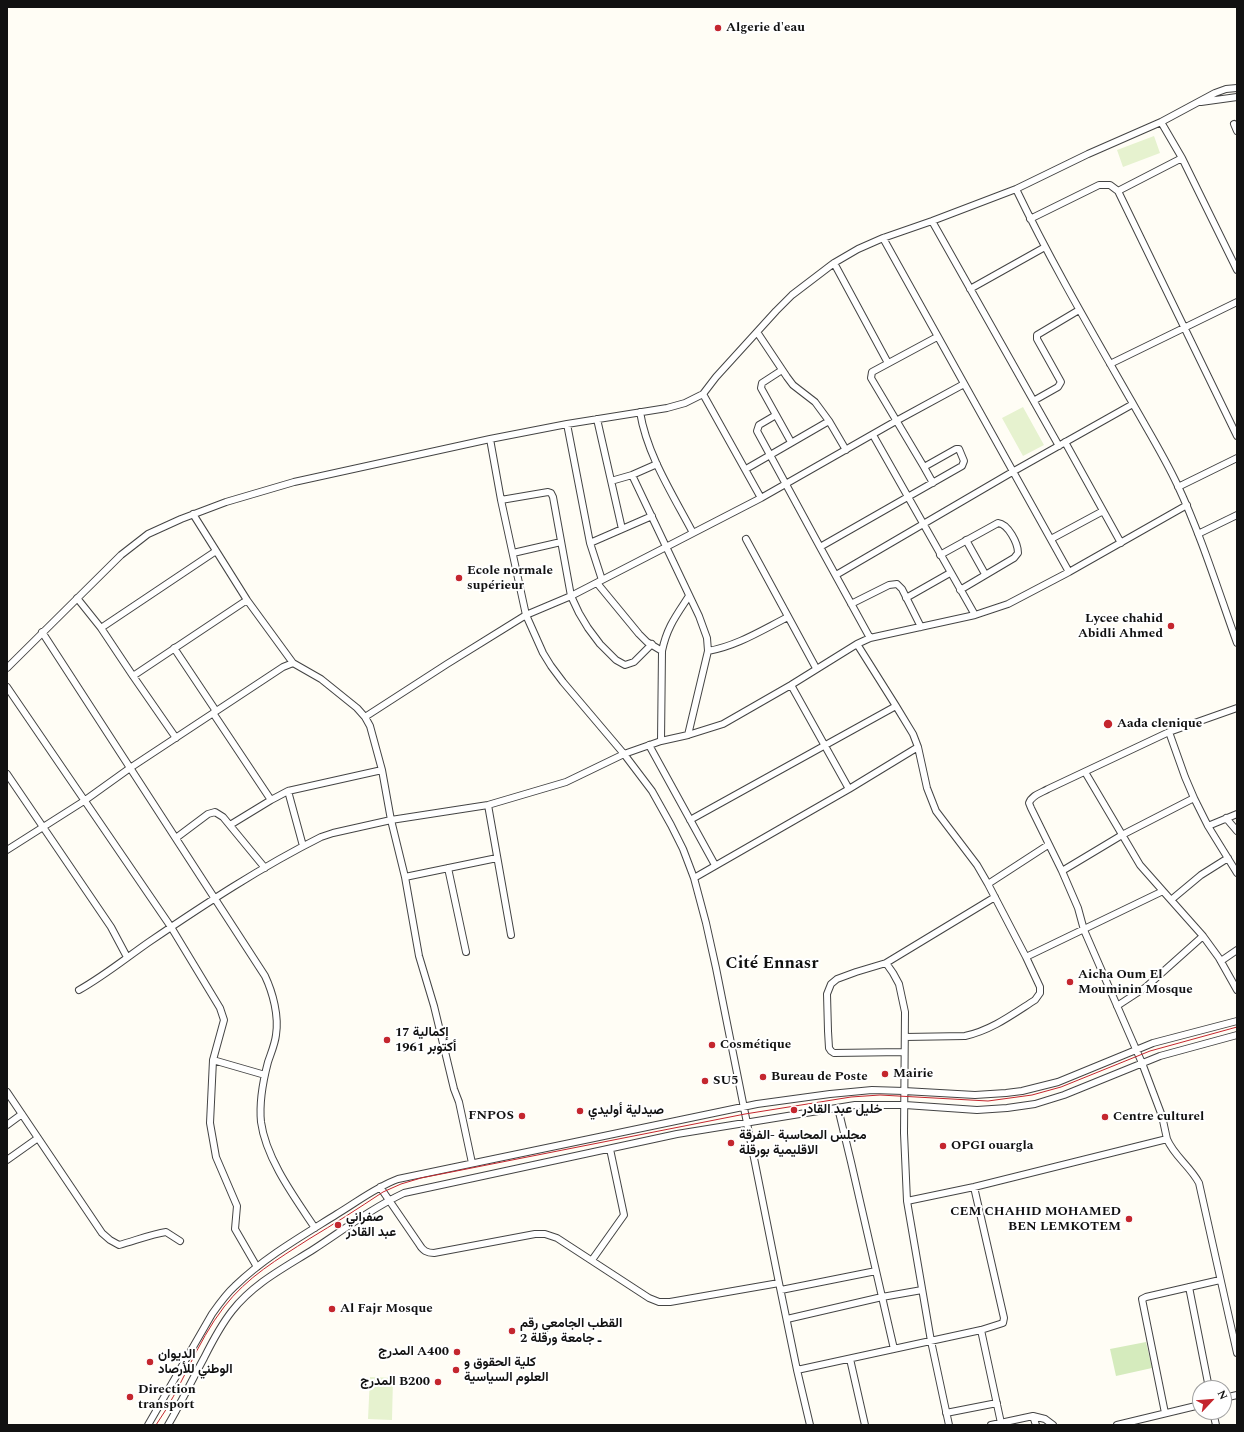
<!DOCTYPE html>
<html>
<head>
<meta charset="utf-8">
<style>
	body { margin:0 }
	#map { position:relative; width:1244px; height:1432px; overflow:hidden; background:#fffdf5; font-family:Spectral,serif }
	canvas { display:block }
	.frame { position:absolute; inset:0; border:8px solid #111; pointer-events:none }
	.north { position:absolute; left:1192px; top:1380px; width:40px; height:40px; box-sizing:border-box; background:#fff; border:1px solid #a0a0a0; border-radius:50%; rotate:64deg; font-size:11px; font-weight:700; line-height:16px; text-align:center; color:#111 }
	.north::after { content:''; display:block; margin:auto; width:14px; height:18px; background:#c4262e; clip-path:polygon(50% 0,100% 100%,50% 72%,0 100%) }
</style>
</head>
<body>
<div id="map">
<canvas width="1244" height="1432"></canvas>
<div class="frame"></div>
<div class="north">N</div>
</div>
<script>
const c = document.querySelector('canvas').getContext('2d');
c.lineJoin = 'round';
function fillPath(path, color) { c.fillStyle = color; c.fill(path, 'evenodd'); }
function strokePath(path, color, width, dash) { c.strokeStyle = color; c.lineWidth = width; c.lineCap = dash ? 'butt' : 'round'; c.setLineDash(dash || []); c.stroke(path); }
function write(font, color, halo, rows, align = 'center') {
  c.font = font + ' Spectral,Vazirmatn,serif'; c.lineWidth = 4; c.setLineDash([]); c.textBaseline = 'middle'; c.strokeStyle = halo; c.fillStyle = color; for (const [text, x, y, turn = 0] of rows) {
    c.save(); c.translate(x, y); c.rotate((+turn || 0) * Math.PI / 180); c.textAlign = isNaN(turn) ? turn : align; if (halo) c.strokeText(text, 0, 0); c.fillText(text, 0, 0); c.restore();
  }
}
fillPath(new Path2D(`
	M1146,1342L1152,1368L1116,1376L1110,1349Z`), '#d5ebbd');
fillPath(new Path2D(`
	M1154,136L1160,153L1123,167L1117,150Z
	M1023,407L1044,445L1023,456L1002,418Z
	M370,1377L393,1378L392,1420L368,1419Z`), '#e6f2cf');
const minor = new Path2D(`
	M1201,102L1237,97
	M1161,122L1182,158L1237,270
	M1234,124L1237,131
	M1016,189C1051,262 1092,332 1132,402C1147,429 1164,456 1177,484C1201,535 1218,590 1237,643
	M1118,191L1237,436
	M1030,219L1099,185H1110L1118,191L1182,158
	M932,221L1059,446
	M883,238L1069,572
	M834,263L888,363
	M970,289L1045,247
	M757,332L787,377L793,385L815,402L829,421
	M1110,364L1237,302
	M782,370L762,383L761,388L776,415L759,425L757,431L820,547
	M703,394L761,498
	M1035,400L1058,387L1061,382L1037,339V335L1079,310
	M640,412C647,455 673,495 693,533
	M776,415L791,442
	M597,419L622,529
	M567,424L590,543L602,580
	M873,435L975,615
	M1065,442L1121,543
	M924,467L871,378L872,372L937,337
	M746,469L829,421L846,450
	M632,475L699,616L707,638L708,651L688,735
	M611,481L632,475L657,464
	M1178,487L1237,458
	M501,500L548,492L551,493L553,497L571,596L579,613L588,628L600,644L616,660L625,665L634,662L652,644
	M193,514L247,600L293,663
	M1198,534L1237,515
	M746,539L816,668
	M1051,539L1103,511
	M966,540L985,574
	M590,543L652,516
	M513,553L561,542
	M940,555L998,523C1008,524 1018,543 1018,553L1014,558L960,590
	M836,575L1014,471L1133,404
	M597,583L639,634L647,642L662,651
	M77,598L101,628L133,676
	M906,598L950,573
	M851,604L889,585L897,584L902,589L921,627
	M101,628L216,551
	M42,632L265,976C273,993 279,1016 276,1035C275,1044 271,1053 268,1062C263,1081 259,1102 261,1122C266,1159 295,1198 315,1228
	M870,638L820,547L962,466L964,461L959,449H956L924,467L933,483
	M857,644L870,638L975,615L1008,604L1069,572L1187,505
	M174,648L216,711
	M708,651C737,646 762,630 788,617
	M7,668L121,555L148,534L181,519L226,502L294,482L490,439L567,424L667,408L685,403L703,394L716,377L776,311L792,295L834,263L858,249L883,238L932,221L1016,189L1088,154L1161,122L1215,93L1226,89L1237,88
	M791,685L849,789
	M7,687L171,927L220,1008L224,1020L213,1060L265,1075
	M213,713L271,800
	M365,717L447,664L526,615L571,596L761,498L896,421L964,384
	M176,738L133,676L247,600
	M661,741L662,651C667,627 676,616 689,596
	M649,745L715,865
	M918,747L927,788L936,811L977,865L988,884
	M7,774L111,927L127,957
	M1194,798L1208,826L1237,873
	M488,805L511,935
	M1226,818L1237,831
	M690,820L896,706
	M230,825L271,800L288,791
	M1208,826L1237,814
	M176,838L208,814L215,812L223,817L265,868
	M1048,845L988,884L1026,957L1163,891L1140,865L1085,772
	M303,846L288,791L382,770
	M7,850L84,801L130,768L283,667L293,663L321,679L357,708L365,717L370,726L382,770L391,820L405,877L419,956L434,1006L454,1089L459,1102L472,1163
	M448,868L466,952
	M1062,871L1031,808L1029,803C1032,795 1041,793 1048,789L1169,732
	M405,877L497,858
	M1171,900L1201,875L1228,858
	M1203,936L1219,958L1237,990
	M1221,961L1237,950
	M886,963L893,973L899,984L905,1012L904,1133L907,1201L931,1341L949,1425
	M79,990C104,976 126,958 149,942C205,904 261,867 321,837L333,833L391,820L488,805L566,782L624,754L661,741L688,735L723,724L791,685L857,644L896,706L913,734L918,747L849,789L694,878
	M1117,1006L1146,987L1203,936L1163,891
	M905,1037L965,1036C992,1030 1013,1014 1035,1000L1040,993V987L1026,957
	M904,1052L834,1053L831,1051L829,1048L828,1031L827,994L831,984L837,979L856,972L886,963L995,897
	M213,1060L210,1123L216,1157L237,1206L235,1229L257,1267
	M7,1092L102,1233L110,1240L119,1245C134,1241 152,1234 166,1232L180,1241
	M838,1108L851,1162L894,1349
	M7,1125L22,1114
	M1167,1139C1174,1156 1190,1166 1199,1183L1237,1353
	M7,1160L38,1138
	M380,1187L419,1244C423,1251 427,1253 434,1253L535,1234H545L557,1238L649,1298L659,1302H670L779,1283L716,968L706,923L694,878L683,849L671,825L652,791L624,754L563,682L551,666L543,653L526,615L501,500L490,439
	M907,1201L974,1187L1167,1139L1162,1116L1142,1063L1084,930L1078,908L1062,871L1122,835L1194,798L1185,777L1169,732L1237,708
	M592,1260L624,1215L610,1149
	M779,1283L797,1370L810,1425
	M1189,1287L1209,1388
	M781,1290L876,1271
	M787,1319L882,1297L922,1290
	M981,1330L1001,1423
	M850,1359L865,1425
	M797,1370L981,1330L1003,1323L1004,1318L974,1187
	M1224,1398L1237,1395
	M1213,1412L1216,1425
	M946,1413L997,1403
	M1165,1413L1142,1299L1146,1297L1220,1280
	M1033,1416L1045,1419L1053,1425
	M148,1425L212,1314C219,1304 226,1294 235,1286C265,1257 302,1236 337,1214C357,1202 376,1187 398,1179L757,1104L830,1094L872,1090L904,1091L975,1095L1006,1093L1022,1091L1058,1082L1153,1043L1237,1021
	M168,1425C181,1403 192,1380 204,1358C212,1342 221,1325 232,1311C254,1283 284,1268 314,1249C343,1230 372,1208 404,1193L677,1134L855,1105H905L977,1110L1007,1108L1035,1104L1064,1095L1160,1056L1237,1035
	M991,1425L1033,1416L1036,1425
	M1117,1425L1200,1405`);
strokePath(minor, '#444', 8);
strokePath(minor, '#fff', 6);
strokePath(new Path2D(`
	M156,1425C182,1388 196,1343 224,1307C247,1277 278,1259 309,1239C334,1224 359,1208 383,1192L401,1184L421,1178L745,1114L851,1097L880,1095L988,1101L1032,1095L1061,1087L1150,1051L1237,1027`), '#c4262e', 1);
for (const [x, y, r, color] of [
	[718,28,4,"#c4262e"],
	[459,578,4,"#c4262e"],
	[1171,626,4,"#c4262e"],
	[1108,724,5,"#c4262e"],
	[1070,982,4,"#c4262e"],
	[387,1040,4,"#c4262e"],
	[712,1045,4,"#c4262e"],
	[885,1074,4,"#c4262e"],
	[763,1077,4,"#c4262e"],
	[705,1081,4,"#c4262e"],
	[794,1110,4,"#c4262e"],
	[580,1111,4,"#c4262e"],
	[522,1116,4,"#c4262e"],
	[1105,1117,4,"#c4262e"],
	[731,1143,4,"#c4262e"],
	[943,1146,4,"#c4262e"],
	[1129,1219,4,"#c4262e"],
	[338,1225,4,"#c4262e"],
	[332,1309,4,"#c4262e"],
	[512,1331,4,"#c4262e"],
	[457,1352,4,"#c4262e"],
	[150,1362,4,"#c4262e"],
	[456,1370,4,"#c4262e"],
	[438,1382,4,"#c4262e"],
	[130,1397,4,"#c4262e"]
]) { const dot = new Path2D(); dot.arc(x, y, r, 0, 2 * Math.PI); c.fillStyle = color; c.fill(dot); strokePath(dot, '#fff', 1.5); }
write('bold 13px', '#111', '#fff', [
	["Algerie d'eau",726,28],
	["Ecole normale",467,571],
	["supérieur",467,586],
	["Lycee chahid",1163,619,"right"],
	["Abidli Ahmed",1163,634,"right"],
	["Aada clenique",1117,724],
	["Aicha Oum El",1078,975],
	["Mouminin Mosque",1078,990],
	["إكمالية 17",395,1033],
	["أكتوبر 1961",395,1048],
	["Cosmétique",720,1045],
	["Mairie",893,1074],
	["Bureau de Poste",771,1077],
	["SU5",713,1081],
	["خليل عبد القادر",802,1110],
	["صيدلية أوليدي",588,1111],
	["FNPOS",514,1116,"right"],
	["Centre culturel",1113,1117],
	["مجلس المحاسبة -الفرقة",739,1136],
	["الاقليمية بورقلة",739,1151],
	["OPGI ouargla",951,1146],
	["CEM CHAHID MOHAMED",1121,1212,"right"],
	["BEN LEMKOTEM",1121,1227,"right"],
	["صفراني",346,1218],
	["عبد القادر",346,1233],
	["Al Fajr Mosque",340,1309],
	["القطب الجامعي رقم",520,1324],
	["2 ـ جامعة ورقلة",520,1339],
	["المدرج A400",449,1352,"right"],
	["الديوان",158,1355],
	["الوطني للأرصاد",158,1370],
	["كلية الحقوق و",464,1363],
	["العلوم السياسية",464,1378],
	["المدرج B200",430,1382,"right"],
	["Direction",138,1390],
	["transport",138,1405]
], 'left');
write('bold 17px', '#111', '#fff', [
	["Cité Ennasr",772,965]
]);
</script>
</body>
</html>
